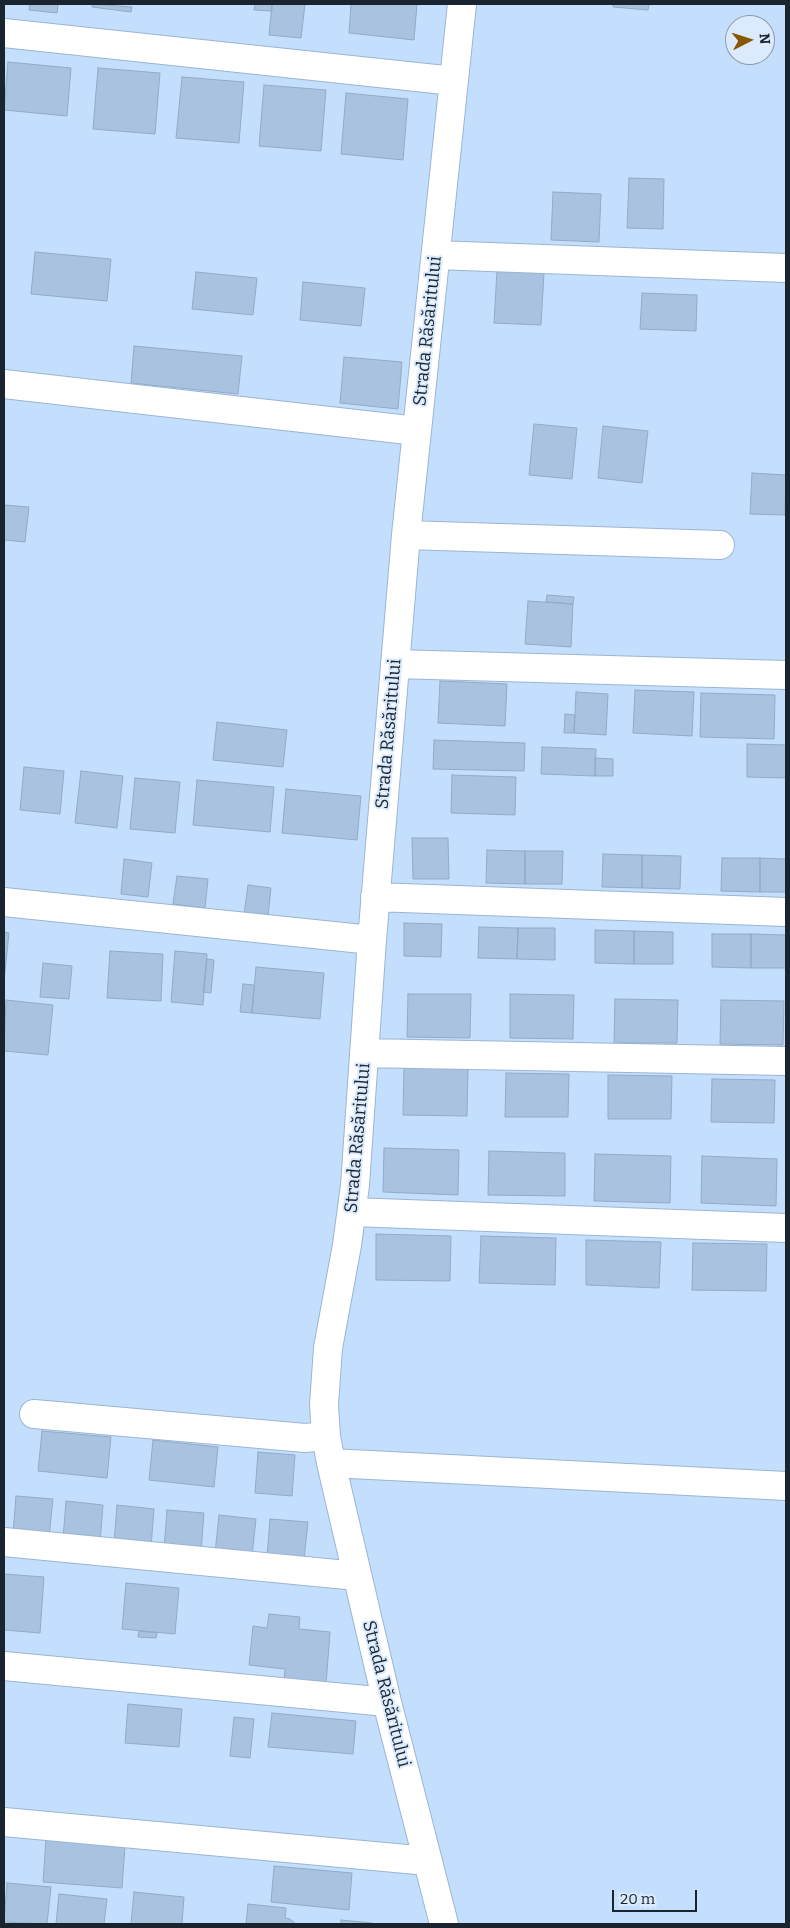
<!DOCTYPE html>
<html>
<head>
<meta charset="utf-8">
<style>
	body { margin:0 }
	#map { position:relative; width:790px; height:1928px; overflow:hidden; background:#c4dffd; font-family:Bitter,serif }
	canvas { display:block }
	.frame { position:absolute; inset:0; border:5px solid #1a242f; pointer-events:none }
	.north { position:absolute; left:725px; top:15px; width:50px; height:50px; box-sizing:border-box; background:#dbebfd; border:1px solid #8e9bab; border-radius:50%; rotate:85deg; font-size:14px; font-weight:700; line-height:20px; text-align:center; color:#1a242f }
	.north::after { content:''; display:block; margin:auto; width:18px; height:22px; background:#895700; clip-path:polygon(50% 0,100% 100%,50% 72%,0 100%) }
	.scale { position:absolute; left:612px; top:1890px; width:85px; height:22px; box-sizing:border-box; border:2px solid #1a242f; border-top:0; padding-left:6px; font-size:15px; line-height:18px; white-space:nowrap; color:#1a242f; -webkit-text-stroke:4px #dbebfd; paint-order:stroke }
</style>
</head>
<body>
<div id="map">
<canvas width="790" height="1928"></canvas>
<div class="frame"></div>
<div class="north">N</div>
<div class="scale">20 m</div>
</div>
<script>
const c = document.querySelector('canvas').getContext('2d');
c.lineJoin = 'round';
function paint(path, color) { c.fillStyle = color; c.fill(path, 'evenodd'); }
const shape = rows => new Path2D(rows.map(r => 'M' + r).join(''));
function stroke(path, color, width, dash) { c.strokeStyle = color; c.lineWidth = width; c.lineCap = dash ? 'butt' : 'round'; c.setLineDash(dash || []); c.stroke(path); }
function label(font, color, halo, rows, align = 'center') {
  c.font = font + ' Bitter,serif'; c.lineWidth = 4; c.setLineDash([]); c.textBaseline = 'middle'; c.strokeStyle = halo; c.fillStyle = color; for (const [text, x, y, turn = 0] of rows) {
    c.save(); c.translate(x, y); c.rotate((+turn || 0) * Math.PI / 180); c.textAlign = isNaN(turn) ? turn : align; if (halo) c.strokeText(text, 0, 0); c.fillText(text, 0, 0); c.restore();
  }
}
const building = shape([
	[30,4,58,4,57,13,29,10,30,4],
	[93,4,132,7,131,12,92,7,93,4],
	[255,4,272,4,272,11,254,10,255,4],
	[272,4,305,4,301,38,269,35,272,4],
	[351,4,417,4,414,40,349,33,351,4],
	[613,4,649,4,648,10,613,7,613,4],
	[8,62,71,68,67,116,4,110,8,62],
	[98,68,160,73,155,134,93,129,98,68],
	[182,77,244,82,239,143,176,138,182,77],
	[264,85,326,90,321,151,259,146,264,85],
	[346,93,408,99,403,160,341,154,346,93],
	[629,178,664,179,663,229,627,228,629,178],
	[553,192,601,194,599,242,551,240,553,192],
	[35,252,111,259,107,301,31,294,35,252],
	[497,270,544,273,541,325,494,323,497,270],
	[196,272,257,278,253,315,192,309,196,272],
	[303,282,365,288,361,326,300,320,303,282],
	[642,293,697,295,696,331,640,329,642,293],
	[134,346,242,356,238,394,131,383,134,346],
	[344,357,402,362,398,409,340,403,344,357],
	[534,424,577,428,572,479,529,475,534,424],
	[603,426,648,431,642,483,598,478,603,426],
	[752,473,786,475,785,515,750,514,752,473],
	[4,505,29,507,25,542,4,540,4,505],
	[547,595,574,597,573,604,546,602,547,595],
	[528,601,573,604,571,647,525,644,528,601],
	[440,681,507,684,505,726,438,723,440,681],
	[635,690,694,692,692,736,633,733,635,690],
	[576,692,608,694,606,735,574,733,576,692],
	[701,693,775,695,774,739,700,737,701,693],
	[565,714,575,715,574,733,564,733,565,714],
	[217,722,287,730,283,767,213,760,217,722],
	[434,740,525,743,524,771,433,769,434,740],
	[747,744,786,745,786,778,747,777,747,744],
	[542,747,596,749,595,776,541,774,542,747],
	[595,758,613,759,613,776,595,776,595,758],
	[24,767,64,771,60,814,20,810,24,767],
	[81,771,123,776,117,828,75,823,81,771],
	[452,775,516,777,515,815,451,813,452,775],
	[135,778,180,782,175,833,130,829,135,778],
	[197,780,274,787,270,832,193,825,197,780],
	[286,789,361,796,357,840,282,833,286,789],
	[412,838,448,838,449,879,413,879,412,838],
	[487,850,525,851,525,884,486,883,487,850],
	[525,851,563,851,562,884,525,884,525,851],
	[603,854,642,855,642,888,602,887,603,854],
	[642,855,681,856,680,889,642,888,642,855],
	[722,858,760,858,760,892,721,891,722,858],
	[760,858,786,859,786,892,760,892,760,858],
	[124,859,152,863,148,897,121,894,124,859],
	[177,876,208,879,205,908,173,904,177,876],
	[248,885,271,888,268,916,244,914,248,885],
	[404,923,442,924,441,957,404,956,404,923],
	[479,927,518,928,517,959,478,958,479,927],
	[518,928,555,928,555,960,517,959,518,928],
	[595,930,634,931,634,964,595,963,595,930],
	[634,931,673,932,673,964,634,964,634,931],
	[4,932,9,933,4,981,4,932],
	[712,934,751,934,751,968,712,967,712,934],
	[751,934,786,935,786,968,751,968,751,934],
	[110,951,163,954,161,1001,107,998,110,951],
	[175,951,207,954,203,1005,171,1002,175,951],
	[207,959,214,960,211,993,203,992,207,959],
	[43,963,72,966,69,999,40,997,43,963],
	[256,967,324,973,320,1019,252,1013,256,967],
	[243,984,254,985,252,1013,240,1012,243,984],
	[408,994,471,994,470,1038,407,1037,408,994],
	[510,994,574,995,573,1039,510,1038,510,994],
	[615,999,678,1000,677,1043,614,1043,615,999],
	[6,1000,53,1005,48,1055,4,1051,6,1000],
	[721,1000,784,1001,783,1045,720,1044,721,1000],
	[404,1067,468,1068,467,1116,403,1115,404,1067],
	[506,1073,569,1074,568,1117,505,1117,506,1073],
	[608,1075,672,1076,671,1119,608,1119,608,1075],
	[712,1079,775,1080,774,1123,711,1122,712,1079],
	[384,1148,459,1150,458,1195,383,1192,384,1148],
	[489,1151,565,1153,565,1196,488,1195,489,1151],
	[595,1154,671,1156,670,1203,594,1201,595,1154],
	[702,1156,777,1159,776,1206,701,1203,702,1156],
	[376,1234,451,1236,450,1281,376,1280,376,1234],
	[481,1236,556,1238,555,1285,479,1283,481,1236],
	[586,1240,661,1242,659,1288,586,1285,586,1240],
	[693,1243,767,1244,766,1291,692,1290,693,1243],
	[42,1431,111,1437,107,1478,38,1471,42,1431],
	[153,1440,218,1447,214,1487,149,1480,153,1440],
	[258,1452,295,1455,292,1496,255,1493,258,1452],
	[16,1496,53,1499,49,1537,13,1534,16,1496],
	[66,1501,103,1505,100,1543,63,1539,66,1501],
	[117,1505,154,1509,151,1547,114,1543,117,1505],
	[167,1510,204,1513,201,1551,164,1548,167,1510],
	[219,1515,256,1519,252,1556,215,1553,219,1515],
	[270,1519,308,1522,304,1560,267,1557,270,1519],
	[4,1574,44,1577,40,1633,4,1630,4,1574],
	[126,1583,179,1588,175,1634,122,1629,126,1583],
	[269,1614,300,1617,299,1629,330,1632,326,1685,284,1681,285,1669,249,1665,253,1626,267,1628,269,1614],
	[139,1631,157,1633,156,1638,138,1637,139,1631],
	[128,1704,182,1709,179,1747,125,1743,128,1704],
	[272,1713,356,1721,353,1754,268,1747,272,1713],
	[234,1717,254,1719,250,1758,230,1756,234,1717],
	[46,1839,125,1846,122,1888,43,1882,46,1839],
	[274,1866,352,1873,349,1910,271,1902,274,1866],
	[7,1883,51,1887,47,1924,4,1922,7,1883],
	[134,1892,184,1897,182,1924,131,1924,134,1892],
	[59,1894,107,1899,104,1924,56,1924,59,1894],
	[248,1904,286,1908,285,1918,290,1919,296,1924,246,1924,248,1904],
	[341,1920,372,1923,372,1924,341,1924,341,1920]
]);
paint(building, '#a8c2df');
stroke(building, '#91aac7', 1);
const street = shape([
	[4,33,454,81],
	[436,255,786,268],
	[4,384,417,431],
	[406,535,720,545],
	[395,664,786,675],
	[375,897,786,912],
	[4,902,372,940],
	[364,1053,786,1061],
	[352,1212,786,1228],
	[34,1414,305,1438,326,1436],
	[331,1463,786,1486],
	[4,1542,357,1576],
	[4,1666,387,1702],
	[4,1822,428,1861],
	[444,1924,387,1702,331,1463,326,1436,324,1405,328,1348,347,1245,355,1185,372,940,406,535,462,4]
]);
stroke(street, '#9bb5d1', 30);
stroke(street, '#fff', 28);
label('18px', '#1a242f', '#dbebfd', [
	["Strada Răsăritului",428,331,-84],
	["Strada Răsăritului",389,734,-85],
	["Strada Răsăritului",358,1138,-85],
	["Strada Răsăritului",386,1694,76]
]);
</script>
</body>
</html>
